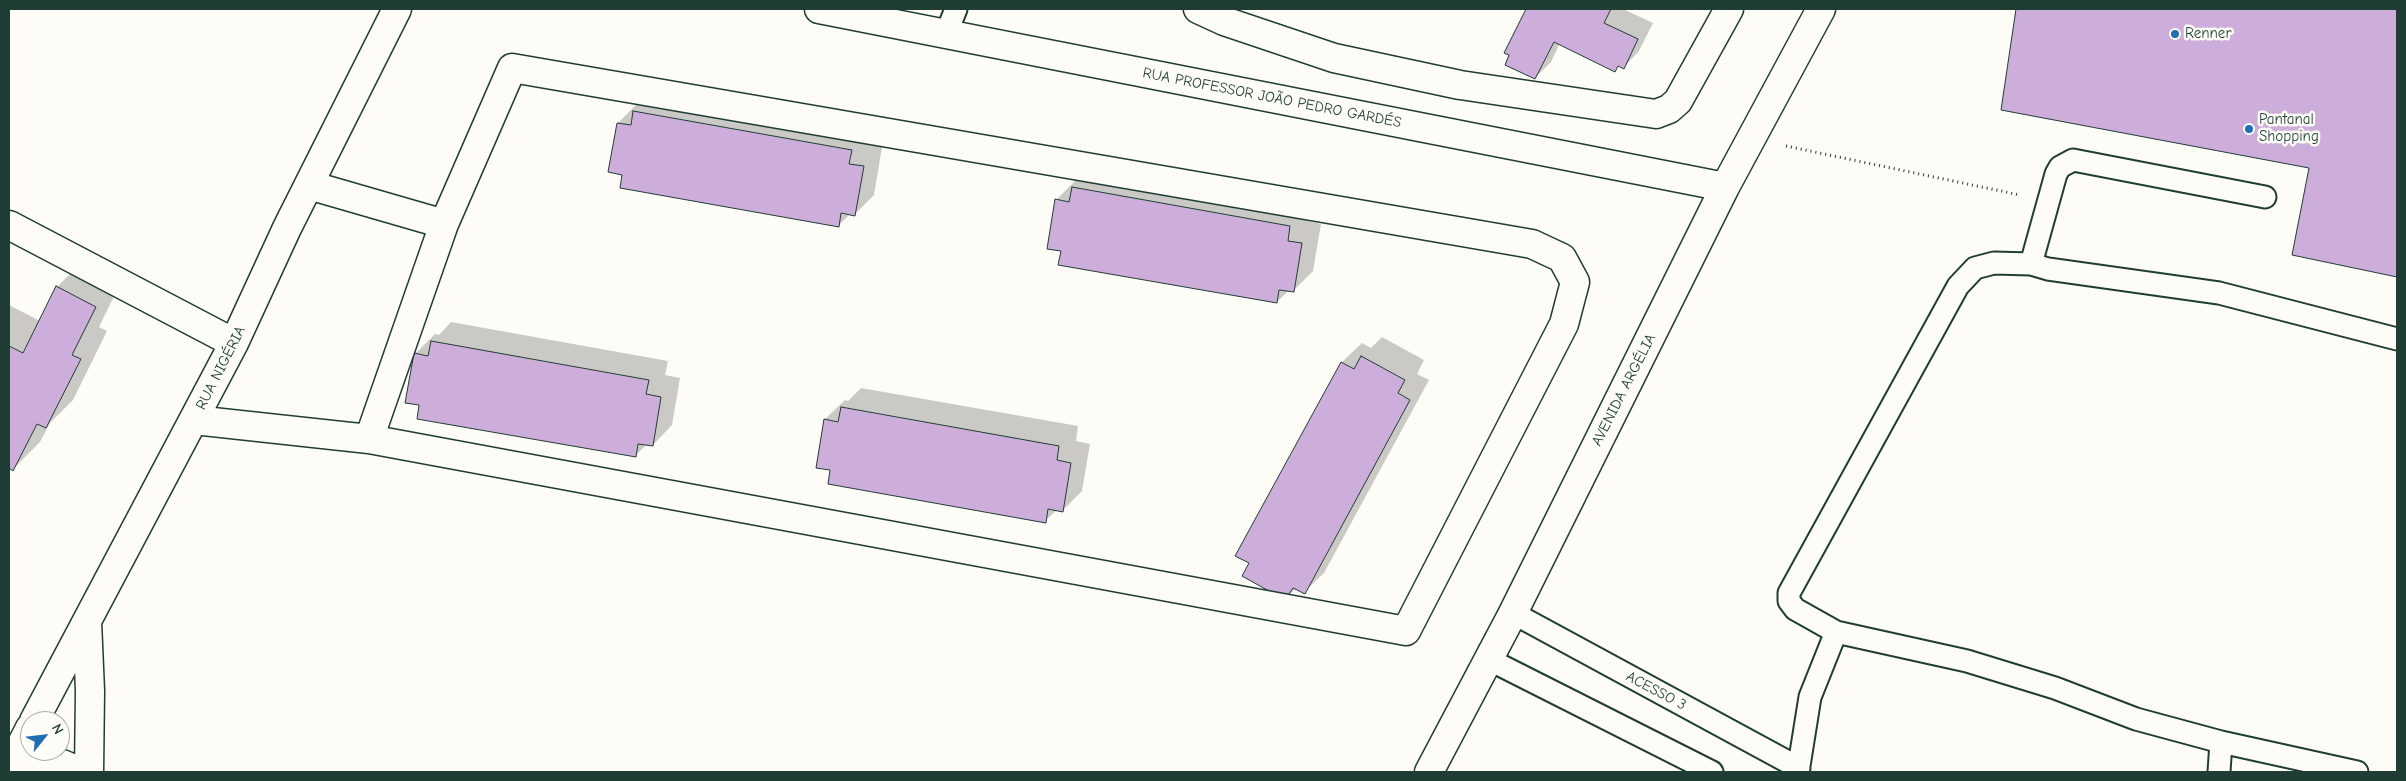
<!DOCTYPE html>
<html>
<head>
<meta charset="utf-8">
<style>
	body { margin:0 }
	#map { position:relative; width:2406px; height:781px; overflow:hidden; background:#fdfcf7; font-family:"Comic Neue",sans-serif }
	canvas { display:block }
	.frame { position:absolute; inset:0; border:10px solid #1f3d34; pointer-events:none }
	.north { position:absolute; left:20px; top:711px; width:50px; height:50px; box-sizing:border-box; background:#fdfcf7; border:1px solid #a4b0a9; border-radius:50%; rotate:61deg; font-size:14px; font-weight:700; line-height:20px; text-align:center; color:#1f3d34 }
	.north::after { content:''; display:block; margin:auto; width:18px; height:22px; background:#1f6fb2; clip-path:polygon(50% 0,100% 100%,50% 72%,0 100%) }
</style>
</head>
<body>
<div id="map">
<canvas width="2406" height="781"></canvas>
<div class="frame"></div>
<div class="north">N</div>
</div>
<script>
const c = document.querySelector('canvas').getContext('2d');
c.lineJoin = 'round';
function paint(path, color) { c.fillStyle = color; c.fill(path, 'evenodd'); }
const shape = rows => new Path2D(rows.map(r => 'M' + r).join(''));
function stroke(path, color, width, dash) { c.strokeStyle = color; c.lineWidth = width; c.lineCap = dash ? 'butt' : 'round'; c.setLineDash(dash || []); c.stroke(path); }
function label(font, color, halo, rows, align = 'center') {
  c.font = font + ' "Comic Neue",sans-serif'; c.lineWidth = 5; c.setLineDash([]); c.textBaseline = 'middle'; c.strokeStyle = halo; c.fillStyle = color; for (const [text, x, y, turn = 0] of rows) {
    c.save(); c.translate(x, y); c.rotate((+turn || 0) * Math.PI / 180); c.textAlign = isNaN(turn) ? turn : align; if (halo) c.strokeText(text, 0, 0); c.fillText(text, 0, 0); c.restore();
  }
}
paint(shape([
	[1527,9,1623,9,1653,23,1639,51,1624,67,1620,65,1615,70,1560,43,1551,62,1535,78,1506,53],
	[2018,9,2397,9,2397,277,2293,254,2310,167,2003,109],
	[654,92,870,130,868,145,882,147,874,195,855,214,850,214,838,226,624,174,618,123,637,104,641,105],
	[1093,168,1309,207,1306,221,1321,224,1313,271,1293,291,1289,290,1277,302,1062,250,1056,200,1076,180,1080,181],
	[84,260,122,280,99,327,107,331,73,400,50,423,40,442,13,469,9,467,9,305,40,321,57,287],
	[451,322,668,361,665,375,680,378,672,425,653,445,647,444,635,456,421,404,415,354,435,334,439,335],
	[1382,337,1424,360,1417,374,1429,380,1324,573,1304,592,1296,588,1285,599,1250,563,1237,556,1342,362,1362,343,1371,348],
	[861,388,1078,426,1076,441,1090,444,1082,491,1063,510,1057,510,1045,521,831,469,825,419,845,400,848,401]
]), '#0003');
const building = shape([
	[1526,9,1611,9,1604,23,1638,39,1624,69,1618,66,1615,72,1554,42,1535,79,1505,65,1509,55,1504,53,1526,9],
	[2016,9,2397,9,2397,277,2292,255,2309,168,2001,110,2016,9],
	[633,111,852,150,849,164,864,166,855,216,841,213,839,227,620,188,622,175,608,172,617,123,631,125,633,111],
	[1072,187,1290,226,1288,241,1302,243,1294,292,1279,290,1277,303,1058,265,1061,251,1047,249,1055,199,1069,202,1072,187],
	[56,286,96,307,72,355,81,359,46,428,37,424,13,471,9,468,9,346,23,353,56,286],
	[431,341,649,380,646,394,661,397,653,446,638,444,636,457,417,419,419,405,405,403,414,353,428,356,431,341],
	[1361,356,1405,380,1398,393,1410,400,1305,594,1293,588,1285,600,1242,576,1249,563,1235,556,1341,362,1354,369,1361,356],
	[841,407,1059,446,1057,460,1071,463,1063,512,1048,509,1046,523,828,484,830,470,816,468,824,419,838,422,841,407]
]);
paint(building, '#cdaeda');
stroke(building, '#1f3d34', 1);
const lane = shape([
	[946,34,956,9],
	[2031,264,2056,174,2060,167,2073,160,2265,197],
	[1513,613,1799,768],
	[1488,659,1712,772],
	[1798,772,1810,697,1836,632],
	[2219,772,2221,742],
	[2357,772,2221,742,2136,719,2055,688,1967,661,1836,632,1795,609,1789,601,1789,593,1958,286,1975,268,1994,263,2031,264,2048,269,2219,293,2397,339]
]);
const street = shape([
	[819,9,1725,187],
	[1198,9,1224,21,1334,58,1460,85,1656,114,1669,109,1678,101,1729,9],
	[309,185,444,224],
	[9,225,234,343],
	[194,420,369,439,1406,631,1564,324,1575,282,1562,258,1532,244,512,68,444,224,369,439],
	[87,621,90,691,89,772],
	[34,721,234,343,287,228,397,9],
	[9,769,30,728],
	[13,772,32,764,62,764,81,772],
	[1429,772,1513,613,1725,187,1821,9]
]);
stroke(lane, '#1f3d34', 25);
stroke(street, '#1f3d34', 31);
stroke(shape([
	[1786,146,2020,195]
]), '#1f3d34', 3, [1, 4]);
stroke(lane, '#fdfcf7', 21);
stroke(street, '#fdfcf7', 28);
for (const [x, y, r, color] of [
	[2175,34,5,"#1f6fb2"],
	[2249,129,5,"#1f6fb2"]
]) { const dot = new Path2D(); dot.arc(x, y, r, 0, 2 * Math.PI); c.fillStyle = color; c.fill(dot); stroke(dot, '#fdfcf7', 2); }
label('15px', '#1f3d34', '#fdfcf7', [
	["Renner",2185,34],
	["Pantanal",2259,120],
	["Shopping",2259,137]
], 'left');
label('15px', '#1f3d34', '#fdfcf7', [
	["RUA PROFESSOR JOÃO PEDRO GARDÉS",1272,98,11],
	["RUA NIGÉRIA",221,368,-63],
	["AVENIDA ARGÉLIA",1624,390,-63],
	["ACESSO 3",1656,691,28]
]);
</script>
</body>
</html>
